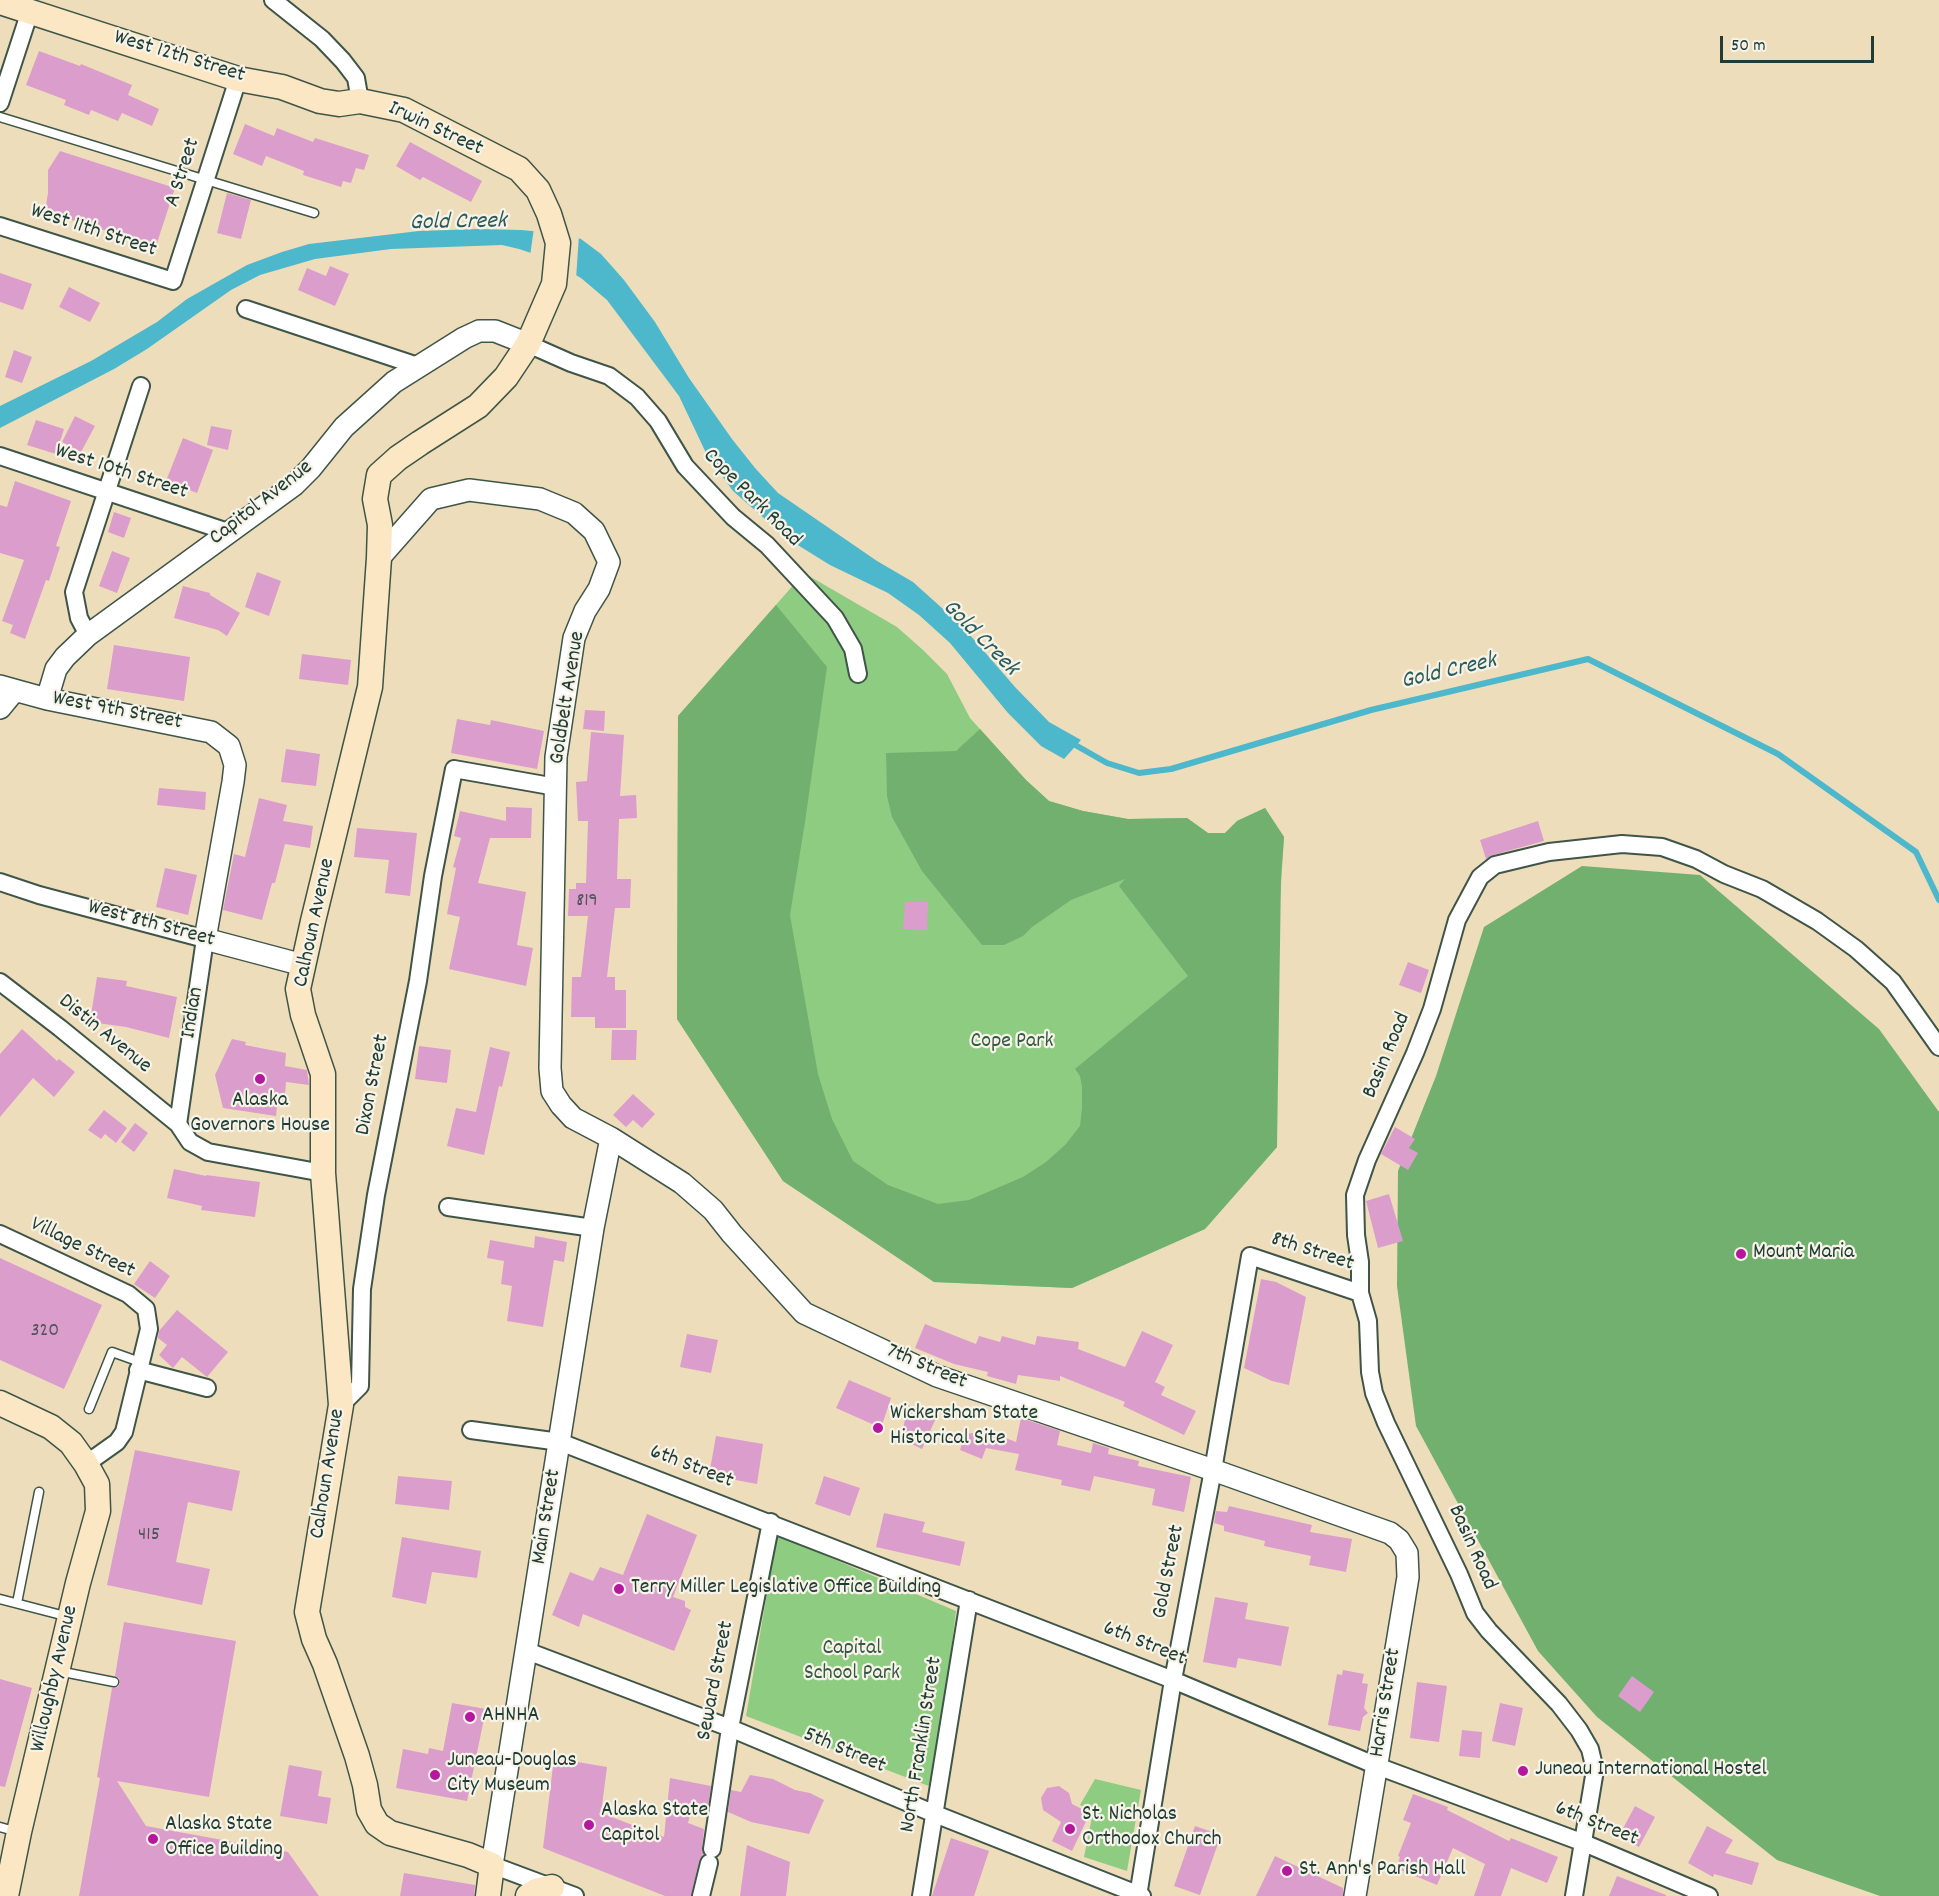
<!DOCTYPE html>
<html>
<head>
<meta charset="utf-8">
<style>
	body { margin:0 }
	#map { position:relative; width:1939px; height:1896px; overflow:hidden; background:#eeddba; font-family:Dekko,sans-serif }
	canvas { display:block }
	.scale { position:absolute; left:1720px; top:36px; width:154px; height:27px; box-sizing:border-box; border:3px solid #1f3d34; border-top:0; padding-left:8px; font-size:18px; line-height:21px; white-space:nowrap; color:#1f3d34; -webkit-text-stroke:4px #f7f3e8; paint-order:stroke }
</style>
</head>
<body>
<div id="map">
<canvas width="1939" height="1896"></canvas>
<div class="scale">50 m</div>
</div>
<script>
const c = document.querySelector('canvas').getContext('2d');
c.lineJoin = 'round';
function paint(path, color) { c.fillStyle = color; c.fill(path, 'evenodd'); }
const shape = rows => new Path2D(rows.map(r => 'M' + r).join(''));
function stroke(path, color, width, dash) { c.strokeStyle = color; c.lineWidth = width; c.lineCap = dash ? 'butt' : 'round'; c.setLineDash(dash || []); c.stroke(path); }
function label(font, color, halo, rows, align = 'center') {
  c.font = font + ' Dekko,sans-serif'; c.lineWidth = 4.5; c.setLineDash([]); c.textBaseline = 'middle'; c.strokeStyle = halo; c.fillStyle = color; for (const [text, x, y, turn = 0] of rows) {
    c.save(); c.translate(x, y); c.rotate((+turn || 0) * Math.PI / 180); c.textAlign = isNaN(turn) ? turn : align; if (halo) c.strokeText(text, 0, 0); c.fillText(text, 0, 0); c.restore();
  }
}
paint(shape([
	[804,573,897,627,923,650,947,674,970,718,1026,780,1049,801,1083,811,1128,819,1187,818,1208,833,1225,833,1237,821,1265,808,1284,837,1275,980,1277,1147,1205,1229,1072,1288,934,1282,783,1181,677,1019,678,716],
	[777,1535,956,1611,934,1788,746,1716],
	[1095,1779,1141,1790,1127,1871,1084,1857,1093,1812,1080,1805]
]), '#8ecc82');
paint(shape([
	[776,605,827,667,805,822,790,915,818,1074,832,1119,853,1161,888,1185,938,1204,969,1200,1023,1177,1046,1162,1065,1145,1080,1126,1082,1108,1082,1087,1080,1076,1075,1069,1188,976,1119,886,1125,879,1071,900,1032,927,1023,936,1004,945,982,945,922,871,892,817,887,796,886,753,956,751,980,729,1026,780,1049,801,1083,811,1128,819,1187,818,1208,833,1225,833,1237,821,1265,808,1284,837,1281,877,1277,1147,1205,1229,1072,1288,934,1282,783,1181,677,1019,678,716],
	[1582,866,1700,875,1879,1029,1939,1112,1939,1896,1880,1896,1777,1860,1597,1717,1538,1651,1416,1426,1397,1286,1398,1171,1436,1076,1484,927]
]), '#72b070');
paint(shape([
	[478,229,521,230,566,234,581,239,601,254,624,280,655,322,689,378,732,439,755,468,778,493,877,561,913,582,963,627,1015,687,1049,722,1081,740,1064,759,1041,746,1008,713,950,643,919,615,888,593,830,565,788,539,733,491,707,455,679,396,607,300,581,278,546,258,519,249,502,245,391,249,315,259,260,275,231,290,147,349,114,369,0,428,0,406,91,361,157,322,187,299,247,265,282,252,309,244,419,231]
]), '#4db7cb');
paint(shape([
	[534,228,567,231,579,235,576,279,545,261,530,256]
]), '#eeddba');
stroke(shape([
	[1070,742,1107,763,1139,773,1171,769,1371,710,1588,659,1778,754,1916,852,1939,900]
]), '#4db7cb', 6);
paint(shape([
	[39,51,80,66,81,64,132,85,128,95,159,109,152,126,122,113,118,121,91,110,89,115,64,105,66,100,26,85],
	[245,124,274,136,277,128,313,142,315,138,369,155,364,170,356,168,351,183,343,181,341,187,303,175,304,171,266,156,262,166,233,154],
	[410,142,482,181,471,202,423,177,420,180,396,166],
	[60,151,175,188,156,246,45,212,48,193,48,170],
	[227,193,251,200,241,239,217,233],
	[330,266,349,274,335,306,298,290,307,268,326,276],
	[0,273,32,284,23,310,0,302],
	[69,287,100,303,90,322,59,307],
	[14,350,32,357,22,383,5,377],
	[75,416,95,426,81,452,62,442],
	[36,420,64,429,56,454,27,445],
	[211,426,232,430,228,450,207,445],
	[183,438,213,450,197,493,166,481],
	[15,481,71,501,56,546,60,547,49,581,46,580,25,639,10,633,13,625,2,621,24,560,0,553,0,505,7,507],
	[114,512,131,518,124,538,108,532],
	[112,551,130,558,117,593,99,586],
	[257,572,281,581,269,616,245,607],
	[183,586,210,593,210,595,240,613,227,636,218,630,174,618],
	[114,645,190,657,184,701,107,689],
	[302,654,351,660,348,685,299,679],
	[585,710,605,711,604,731,583,729],
	[457,719,490,725,491,720,544,731,537,769,451,753],
	[591,732,624,735,620,796,636,795,637,818,619,819,617,879,631,879,630,908,615,908,607,977,615,977,615,990,626,990,626,1028,595,1028,595,1017,571,1017,572,977,581,977,588,916,568,916,569,889,576,889,576,883,586,883,588,821,578,821,576,782,587,781],
	[286,749,320,754,316,786,281,782],
	[159,788,206,792,205,810,157,805],
	[259,798,287,805,283,821,313,826,310,848,285,844,275,883,272,883,262,920,223,910,234,854,245,857],
	[506,807,532,808,531,838,490,838,478,883,526,892,517,945,533,948,526,986,449,969,460,917,447,914,456,868,453,867,461,838,454,836,460,811,506,821],
	[1538,821,1544,841,1493,855,1486,859,1480,840],
	[357,828,417,833,410,896,385,893,389,860,354,857],
	[165,868,197,875,188,915,156,907],
	[905,902,928,902,927,930,903,929],
	[1408,962,1429,970,1421,993,1399,985],
	[97,977,127,981,126,986,177,997,169,1038,126,1027,90,1022],
	[22,1029,57,1061,59,1059,75,1072,54,1097,33,1078,0,1117,0,1054],
	[612,1030,637,1030,636,1060,611,1060],
	[232,1039,246,1042,245,1045,286,1053,285,1066,307,1070,309,1085,286,1082,284,1107,277,1106,276,1116,223,1108,215,1075],
	[419,1046,451,1050,447,1083,415,1079],
	[490,1047,510,1052,502,1087,499,1086,484,1155,447,1146,456,1108,476,1112],
	[633,1094,655,1114,642,1128,633,1120,626,1127,613,1115],
	[104,1110,127,1128,116,1143,105,1134,101,1139,88,1130],
	[135,1123,148,1133,134,1152,121,1142],
	[1395,1127,1415,1139,1409,1148,1418,1153,1408,1170,1381,1154],
	[174,1169,206,1176,206,1175,260,1182,255,1217,201,1210,202,1206,167,1198],
	[1389,1194,1403,1241,1378,1248,1366,1201],
	[535,1236,567,1242,564,1262,554,1260,543,1327,507,1321,512,1286,501,1284,504,1261,487,1258,490,1240,534,1248],
	[0,1258,102,1305,64,1389,0,1360],
	[150,1261,170,1276,155,1298,134,1284],
	[1261,1279,1276,1282,1306,1297,1289,1385,1272,1381,1244,1368],
	[177,1310,228,1352,207,1377,182,1357,173,1368,159,1355,167,1345,158,1338,159,1331],
	[925,1324,976,1344,979,1336,1000,1342,1002,1336,1035,1345,1037,1336,1079,1342,1078,1349,1125,1367,1142,1331,1173,1345,1155,1382,1165,1387,1161,1395,1196,1411,1184,1435,1123,1406,1125,1402,1060,1376,1060,1381,1018,1375,1016,1384,987,1376,988,1372,954,1364,915,1348],
	[687,1334,718,1340,711,1373,680,1367],
	[849,1380,891,1398,881,1428,836,1408],
	[908,1405,936,1418,922,1449,901,1439],
	[1021,1418,1060,1431,1057,1445,1091,1453,1093,1443,1109,1448,1108,1454,1139,1461,1138,1466,1191,1477,1184,1512,1152,1505,1155,1489,1094,1476,1090,1491,1061,1485,1062,1480,1015,1470,1019,1454,986,1448,982,1459,960,1450,962,1443,944,1440,944,1438,978,1432,979,1428,987,1431,993,1429,992,1433,1016,1442],
	[716,1436,763,1444,757,1484,709,1475],
	[135,1450,240,1471,232,1511,188,1502,176,1562,210,1569,202,1605,107,1585],
	[398,1476,452,1481,449,1510,395,1504],
	[824,1476,860,1488,850,1516,815,1504],
	[1229,1506,1312,1525,1310,1532,1352,1539,1346,1572,1309,1565,1311,1556,1264,1546,1265,1541,1224,1531,1224,1526,1214,1523,1216,1511,1227,1512],
	[884,1513,925,1522,922,1532,965,1542,960,1566,876,1547],
	[647,1514,697,1535,673,1597,685,1601,685,1607,691,1610,674,1651,583,1614,579,1627,552,1615,570,1572,593,1581,600,1567,623,1575],
	[402,1537,481,1551,477,1578,432,1572,426,1604,392,1597],
	[1215,1597,1248,1603,1245,1619,1289,1627,1281,1666,1238,1658,1236,1668,1203,1662],
	[124,1622,236,1641,209,1797,117,1781,146,1826,288,1852,319,1896,79,1896,100,1778,97,1777,112,1688,118,1687,120,1683,119,1678,115,1676],
	[1343,1670,1364,1674,1362,1683,1368,1684,1364,1708,1368,1713,1363,1717,1360,1731,1328,1725,1337,1674,1342,1675],
	[1632,1676,1654,1692,1640,1712,1618,1696],
	[0,1679,32,1688,5,1787,0,1786],
	[1417,1682,1447,1686,1439,1742,1410,1738],
	[452,1703,486,1709,467,1801,396,1788,403,1749,428,1754,429,1748,443,1751],
	[1500,1703,1523,1708,1515,1746,1492,1741],
	[1462,1730,1482,1732,1480,1758,1459,1756],
	[554,1758,607,1767,601,1813,664,1837,670,1778,711,1786,707,1814,691,1811,688,1823,704,1829,702,1847,703,1854,699,1861,691,1896,665,1896,543,1848],
	[289,1765,322,1771,318,1796,331,1798,327,1824,280,1816],
	[750,1775,773,1779,795,1790,810,1793,824,1800,809,1834,751,1822,728,1812,731,1790,741,1792],
	[1059,1786,1069,1793,1072,1804,1090,1813,1072,1851,1052,1841,1061,1822,1043,1810,1041,1798,1047,1788],
	[1413,1794,1448,1807,1447,1810,1509,1841,1511,1838,1558,1857,1547,1883,1511,1868,1501,1896,1474,1896,1485,1864,1453,1848,1437,1885,1396,1868,1400,1857,1398,1856,1411,1823,1403,1820],
	[1635,1806,1655,1817,1639,1847,1619,1836],
	[1195,1826,1221,1835,1200,1895,1174,1886],
	[1707,1826,1733,1840,1725,1853,1759,1863,1752,1885,1714,1874,1713,1877,1688,1863],
	[951,1838,989,1851,974,1896,932,1896],
	[747,1845,790,1862,786,1896,740,1896],
	[1275,1856,1343,1888,1343,1896,1256,1896],
	[404,1873,475,1885,474,1896,400,1896],
	[1617,1876,1666,1895,1666,1896,1609,1896]
]), '#db9ecc');
const service = shape([
	[0,117,314,213],
	[89,1409,112,1352,140,1362],
	[0,1599,69,1617],
	[17,1603,39,1492],
	[58,1671,114,1682],
	[0,1827,18,1832]
]);
const minor = shape([
	[273,0,322,39,343,61,356,78,360,101],
	[0,103,30,11],
	[0,226,173,281,238,79],
	[246,309,418,366],
	[528,344,571,363,609,376,637,397,658,421,685,466,733,517,767,545,835,618,853,649,858,674],
	[0,456,228,532],
	[88,635,79,618,74,592,141,386],
	[0,882,39,895,205,939,178,1124,190,1142,208,1152,323,1173],
	[0,982,60,1028,178,1124],
	[448,1207,593,1228],
	[0,1234,128,1294,146,1309,149,1329,124,1432,117,1442,86,1464],
	[138,1370,207,1388],
	[341,1405,360,1386,362,1289,376,1195,418,981,433,876,454,769,556,787],
	[471,1430,560,1442,1173,1680,1377,1766,1584,1843,1709,1896],
	[527,1651,730,1728,935,1814,1142,1896],
	[712,1849,730,1728,771,1522],
	[492,1865,575,1896],
	[701,1896,709,1863],
	[921,1896,969,1600],
	[1138,1896,1173,1680,1213,1470,1250,1256,1360,1293],
	[1574,1896,1595,1770,1590,1749,1579,1730,1559,1704,1489,1631,1475,1613,1459,1574,1386,1423,1374,1393,1370,1372,1368,1321,1360,1293,1360,1262,1356,1235,1355,1195,1367,1160,1415,1053,1432,1009,1457,920,1480,877,1495,865,1549,852,1622,844,1662,847,1696,859,1724,874,1762,889,1817,921,1856,949,1893,982,1939,1047]
]);
const tertiary = shape([
	[379,558,431,499,469,490,540,499,574,513,594,531,609,562,599,589,585,611,574,638,556,757,550,1068,552,1091,561,1105,573,1118,611,1138,682,1183,713,1210,732,1234,804,1313,937,1376,1213,1470,1390,1533,1399,1540,1407,1553,1408,1577,1355,1896],
	[0,686,47,699,211,732,229,746,235,765,233,782,205,939,303,965],
	[47,699,56,669,65,657,88,635,294,485,311,468,344,427,394,382,464,338,479,331,495,331,528,344],
	[0,708,14,691],
	[492,1865,593,1228,611,1138]
]);
const secondary = shape([
	[0,2,238,79,282,87,320,101,339,104,360,101,404,110,519,169,538,190,549,214,558,243,554,284,528,344,506,377,478,406,420,443,398,458,379,475,375,499,380,525,379,558,370,687,313,921,298,989,303,1015,323,1074,323,1173,341,1405,307,1612,314,1639,325,1664,357,1756,365,1785,369,1810,377,1824,390,1833,468,1855,492,1865,488,1896],
	[0,1403,51,1427,71,1443,86,1464,97,1484,98,1511,78,1583,19,1832,6,1896],
	[528,1896,536,1891,552,1887]
]);
stroke(service, '#3e5548', 11);
stroke(minor, '#3e5548', 20);
stroke(tertiary, '#3e5548', 24);
stroke(secondary, '#3e5548', 27);
stroke(service, '#fff', 8);
stroke(minor, '#fff', 16);
stroke(tertiary, '#fff', 21);
stroke(secondary, '#fbe7c3', 24);
for (const [x, y, r, color] of [
	[260,1079,6,"#b5179e"],
	[1741,1254,6,"#b5179e"],
	[878,1428,6,"#b5179e"],
	[619,1589,6,"#b5179e"],
	[470,1717,6,"#b5179e"],
	[1523,1771,6,"#b5179e"],
	[435,1775,6,"#b5179e"],
	[589,1825,6,"#b5179e"],
	[1070,1829,6,"#b5179e"],
	[153,1839,6,"#b5179e"],
	[1287,1871,6,"#b5179e"]
]) { const dot = new Path2D(); dot.arc(x, y, r, 0, 2 * Math.PI); c.fillStyle = color; c.fill(dot); stroke(dot, '#f7f3e8', 2); }
label('20px', '#4e555a', null, [
	["819",587,902],
	["320",45,1332],
	["415",149,1536]
]);
label('22px', '#1f3d34', '#f7f3e8', [
	["West 12th Street",179,58,17],
	["Irwin Street",435,130,25],
	["A Street",184,173,-72],
	["West 11th Street",93,232,18],
	["West 10th Street",121,473,18],
	["Cope Park Road",751,499,45],
	["Capitol Avenue",262,504,-38],
	["Goldbelt Avenue",569,698,-81],
	["West 9th Street",117,712,11],
	["Calhoun Avenue",316,923,-78],
	["West 8th Street",151,925,15],
	["Indian",194,1013,-81],
	["Distin Avenue",104,1035,39],
	["Basin Road",1388,1056,-67],
	["Dixon Street",374,1085,-79],
	["Village Street",82,1249,26],
	["8th Street",1312,1253,18],
	["7th Street",926,1368,23],
	["6th Street",691,1468,21],
	["Calhoun Avenue",329,1474,-81],
	["Main Street",548,1517,-81],
	["Basin Road",1471,1548,66],
	["Gold Street",1170,1572,-79],
	["6th Street",1144,1645,22],
	["Willoughby Avenue",56,1679,-77],
	["Seward Street",717,1681,-79],
	["Harris Street",1387,1703,-81],
	["North Franklin Street",923,1745,-81],
	["5th Street",844,1752,23],
	["6th Street",1596,1825,22]
]);
label('22px', '#355a44', '#f7f3e8', [
	["Cope Park",1012,1043],
	["Capital",852,1650],
	["School Park",852,1675]
]);
label('22px', '#1f3d34', '#f7f3e8', [
	["Alaska",260,1102,"center"],
	["Governors House",260,1127,"center"],
	["Mount Maria",1753,1254],
	["Wickersham State",890,1415],
	["Historical Site",890,1440],
	["Terry Miller Legislative Office Building",631,1589],
	["AHNHA",482,1717],
	["Juneau-Douglas",447,1762],
	["City Museum",447,1787],
	["Juneau International Hostel",1535,1771],
	["Alaska State",601,1812],
	["Capitol",601,1837],
	["St. Nicholas",1082,1816],
	["Orthodox Church",1082,1841],
	["Alaska State",165,1826],
	["Office Building",165,1851],
	["St. Ann's Parish Hall",1299,1871]
], 'left');
label('italic 24px', '#2a5c5a', '#f7f3e8', [
	["Gold Creek",458,224,-1],
	["Gold Creek",979,639,45],
	["Gold Creek",1449,673,-13]
]);
</script>
</body>
</html>
